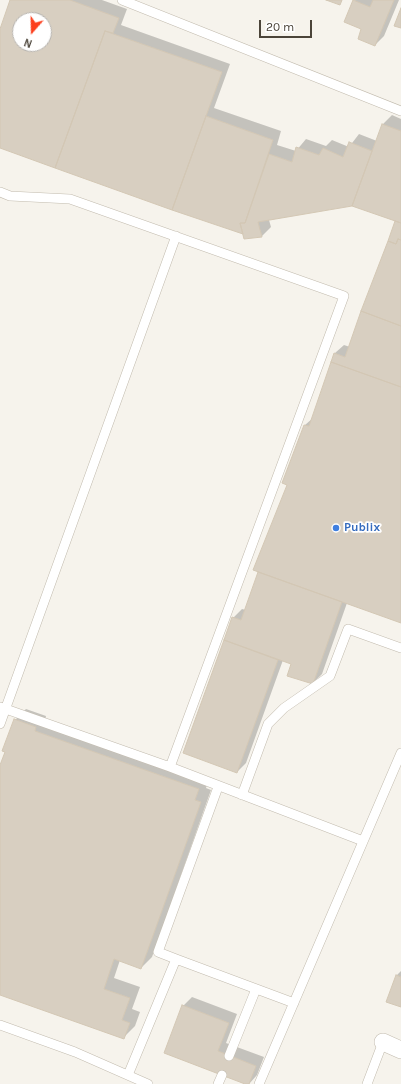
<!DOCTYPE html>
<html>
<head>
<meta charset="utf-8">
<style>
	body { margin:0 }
	#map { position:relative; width:401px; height:1084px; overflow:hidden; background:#f6f3ec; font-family:Karla,sans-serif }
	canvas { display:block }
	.north { position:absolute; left:12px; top:12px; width:40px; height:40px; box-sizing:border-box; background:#fff; border:1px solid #b7b4b0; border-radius:50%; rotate:200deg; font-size:11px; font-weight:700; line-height:16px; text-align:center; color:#4b4439 }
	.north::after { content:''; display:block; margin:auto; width:14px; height:18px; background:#fc3f1d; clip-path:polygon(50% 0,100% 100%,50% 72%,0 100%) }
	.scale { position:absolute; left:259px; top:20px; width:53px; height:18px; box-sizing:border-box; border:2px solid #4b4439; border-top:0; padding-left:5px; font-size:12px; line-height:14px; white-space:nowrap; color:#4b4439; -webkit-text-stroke:3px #fff; paint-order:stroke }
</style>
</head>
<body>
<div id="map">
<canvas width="401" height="1084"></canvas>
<div class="north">N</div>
<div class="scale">20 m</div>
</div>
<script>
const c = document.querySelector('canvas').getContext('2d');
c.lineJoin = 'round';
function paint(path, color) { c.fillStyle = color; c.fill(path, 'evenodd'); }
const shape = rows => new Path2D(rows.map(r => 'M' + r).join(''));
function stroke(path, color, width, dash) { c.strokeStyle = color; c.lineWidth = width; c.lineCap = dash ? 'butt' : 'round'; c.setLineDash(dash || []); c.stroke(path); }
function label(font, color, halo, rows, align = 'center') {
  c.font = font + ' Karla,sans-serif'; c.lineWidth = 3.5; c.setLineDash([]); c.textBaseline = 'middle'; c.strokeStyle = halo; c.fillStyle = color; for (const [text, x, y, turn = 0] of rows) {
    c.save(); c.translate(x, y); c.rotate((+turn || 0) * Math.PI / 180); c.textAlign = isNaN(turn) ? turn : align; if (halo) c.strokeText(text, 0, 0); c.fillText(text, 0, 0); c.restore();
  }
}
paint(shape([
	[11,0,102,0,127,9,121,25,230,64,214,108,281,131,277,145,296,151,306,139,326,146,332,140,349,147,359,134,377,141,383,124,392,115,401,119,401,622,347,603,322,674,313,683,292,663,283,660,246,763,237,772,185,753,233,618,242,609,246,610,288,484,283,483,305,425,313,418,335,353,344,345,350,347,397,221,352,205,269,220,271,227,262,236,244,238,243,234,0,146,0,32],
	[20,20,44,20,44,44,20,44],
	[355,0,399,0,384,36,375,45,363,29],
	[26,709,46,716,45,720,209,778,206,788,211,790,152,957,141,968,120,960,114,978,140,987,132,1009,140,1012,135,1026,124,1037,0,994,0,768,15,720],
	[401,971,401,1006,388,1001,397,975],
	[192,997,237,1014,226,1043,264,1057,257,1075,249,1084,165,1052,183,1006]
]), '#0003');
const building = shape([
	[10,0,70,0,119,18,113,33,105,31,55,168,0,148,0,29,10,0],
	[20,20,44,20,44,44,20,44,20,20],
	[326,0,342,0,340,5,326,0],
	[353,0,370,7,373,0,394,0,375,46,358,39,361,29,344,22,353,0],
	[401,8,401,28,394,26,401,8],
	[105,31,222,72,172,210,55,168,105,31],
	[206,116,273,140,245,223,240,223,243,234,172,210,206,116],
	[382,124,401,131,401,223,352,206,382,124],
	[349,142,372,151,352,206,258,222,262,237,244,239,240,223,245,223,269,154,292,162,296,147,319,155,323,148,343,157,349,142],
	[395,221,401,223,401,240,398,239,396,244,388,241,395,221],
	[398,239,401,240,401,326,361,311,388,241,396,244,398,239],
	[361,311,401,326,401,387,331,362,334,353,345,357,361,311],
	[331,362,401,387,401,623,253,570,287,485,282,483,304,425,309,426,331,362],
	[258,572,342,602,313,684,287,676,291,664,224,640,232,617,241,620,258,572],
	[224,640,278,660,237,773,183,753,224,640],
	[14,719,36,727,35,731,199,789,195,800,201,802,141,969,114,959,104,989,130,998,122,1020,130,1023,124,1039,0,995,0,765,5,752,2,751,14,719],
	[396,975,401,977,401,1007,386,1002,396,975],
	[182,1005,229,1023,218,1051,256,1066,249,1084,245,1084,164,1053,182,1005]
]);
paint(building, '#d8cfc1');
stroke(building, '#d3c7b4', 1);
const lane = shape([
	[122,0,401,111],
	[0,192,10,196,70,199,344,296,170,767],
	[0,707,170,767,363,841],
	[0,724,176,236],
	[242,795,268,724,284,708,330,676,348,629,401,648],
	[176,959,158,952,218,787],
	[0,1025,75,1052,148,1084],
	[229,1056,256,989],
	[128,1075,176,959,294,1003],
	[218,1084,222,1075],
	[259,1084,401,753],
	[367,1084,383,1042]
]);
const street = shape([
	[383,1042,401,1050]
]);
stroke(lane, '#c2bbae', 10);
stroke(street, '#c2bbae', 18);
stroke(lane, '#fff', 9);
stroke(street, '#fff', 17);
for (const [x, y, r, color] of [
	[336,528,4,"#3f7fe0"]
]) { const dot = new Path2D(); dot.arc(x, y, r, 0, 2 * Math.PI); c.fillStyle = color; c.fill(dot); stroke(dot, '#fff', 1.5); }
label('bold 12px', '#366cbe', '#fff', [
	["Publix",344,528]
], 'left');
</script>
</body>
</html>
